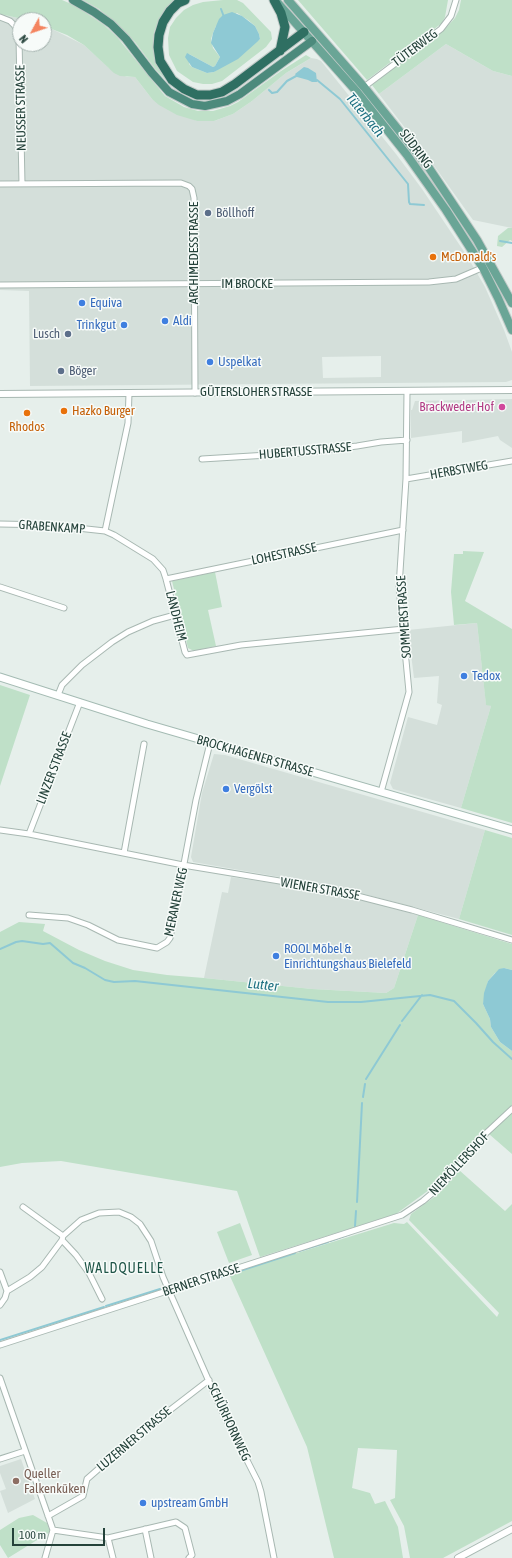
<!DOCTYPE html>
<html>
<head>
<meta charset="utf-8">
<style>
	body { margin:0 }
	#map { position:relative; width:512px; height:1558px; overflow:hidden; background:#e6efeb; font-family:"Asap Condensed",sans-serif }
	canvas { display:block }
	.north { position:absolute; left:12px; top:12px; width:40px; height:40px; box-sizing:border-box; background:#f7fbf9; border:1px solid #a3b1ad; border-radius:50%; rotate:230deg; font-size:11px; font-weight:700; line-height:16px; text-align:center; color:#24423a }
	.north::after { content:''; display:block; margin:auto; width:14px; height:18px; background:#f4845f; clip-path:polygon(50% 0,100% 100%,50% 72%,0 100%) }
	.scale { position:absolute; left:12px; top:1528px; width:93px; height:18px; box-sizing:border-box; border:2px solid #24423a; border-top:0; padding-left:5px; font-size:12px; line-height:14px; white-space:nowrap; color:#24423a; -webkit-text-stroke:3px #f7fbf9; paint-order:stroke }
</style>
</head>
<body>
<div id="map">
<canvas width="512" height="1558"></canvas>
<div class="north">N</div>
<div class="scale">100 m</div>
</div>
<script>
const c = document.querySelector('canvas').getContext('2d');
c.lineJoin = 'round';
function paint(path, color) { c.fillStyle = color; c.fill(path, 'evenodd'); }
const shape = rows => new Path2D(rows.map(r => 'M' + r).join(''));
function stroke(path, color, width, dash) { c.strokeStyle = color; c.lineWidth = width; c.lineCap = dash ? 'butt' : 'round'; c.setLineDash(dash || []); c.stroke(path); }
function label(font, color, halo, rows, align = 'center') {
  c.font = font + ' "Asap Condensed",sans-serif'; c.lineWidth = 3; c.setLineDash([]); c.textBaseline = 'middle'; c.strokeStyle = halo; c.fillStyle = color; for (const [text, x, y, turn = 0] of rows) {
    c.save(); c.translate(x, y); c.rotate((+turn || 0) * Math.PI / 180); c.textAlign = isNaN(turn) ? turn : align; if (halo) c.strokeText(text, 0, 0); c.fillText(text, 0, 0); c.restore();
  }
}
paint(shape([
	[0,14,27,20,20,20,20,44,44,44,44,26,48,27,84,45,109,68,127,77,135,77,152,99,197,121,214,121,233,114,252,101,286,73,298,66,311,58,317,59,321,61,396,154,422,189,467,256,485,287,504,330,512,352,512,380,506,382,30,386,29,291,0,290],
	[381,356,381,377,323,378,322,357],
	[446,44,493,71,512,76,512,228,473,220,435,167,379,94],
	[512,399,512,448,500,440,498,436,462,443,462,431,411,438,411,410,412,410,415,401],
	[477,623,486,704,491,706,461,808,393,789,390,783,408,717,437,725,442,705,437,703,439,676,414,678,408,630],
	[214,754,225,755,485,830,459,919,337,887,193,862,191,857,202,793],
	[231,877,333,892,418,915,394,988,386,993,312,989,204,978,222,892,228,893],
	[21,1459,35,1499,8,1513,0,1491,6,1489,0,1473,0,1466]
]), '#d4dfda');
paint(shape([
	[0,0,62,0,76,6,104,25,117,37,165,96,184,107,198,111,213,111,230,106,238,102,281,71,306,55,311,58,286,73,252,101,233,114,214,121,197,121,177,115,159,105,152,99,135,77,120,76,114,73,84,45,67,35,44,26,44,20,27,20,0,14],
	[83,0,174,0,168,6,161,16,154,32,153,43,156,59,159,68,169,83,156,70,135,42,123,30,99,9],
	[223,0,237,0,243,3,271,32,272,39,266,47,222,81,212,84,203,84,193,82,177,71,169,55,168,38,170,27,176,18,184,10,193,5,203,2],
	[237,13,248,20,255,26,259,34,260,39,214,72,207,73,192,67,189,64,189,54,213,67,215,66,220,57,213,48,211,39,213,33,216,26],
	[298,0,448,0,445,17,442,23,367,80],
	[461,0,512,0,512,76,493,71,446,44,379,94,372,85,445,29,455,18,459,10],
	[508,228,512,228,512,241,510,240,502,247,497,246,498,236],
	[463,551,484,552,465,601,512,629,512,823,461,808,491,706,486,705,477,623,454,625,451,592,454,554,463,554],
	[215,572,222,607,208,610,216,646,194,651,188,648,172,581],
	[0,685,30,695,0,786],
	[485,830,512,838,512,935,459,919],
	[418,915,512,944,512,970,504,968,495,973,488,981,483,1004,490,1019,491,1027,500,1042,512,1051,512,1105,481,1134,440,1182,396,1214,260,1257,237,1191,61,1161,22,1163,0,1167,0,932,19,922,45,924,43,931,79,950,105,961,133,970,167,975,204,978,312,989,386,993,394,988],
	[512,1112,512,1154,489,1134],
	[459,1170,505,1211,512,1204,512,1521,443,1558,410,1558,404,1526,390,1500,395,1498,397,1450,358,1448,352,1488,370,1493,375,1504,385,1501,398,1527,403,1558,334,1558,307,1447,229,1274,394,1223,404,1224,407,1222,497,1317,499,1313,409,1220,411,1214,437,1195],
	[240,1223,252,1255,229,1263,217,1232],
	[33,1515,47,1523,50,1532,8,1558,0,1545,0,1530,19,1518]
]), '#bfe0c8');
paint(shape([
	[232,12,242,16,255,26,259,34,260,39,257,42,238,59,214,72,207,73,192,67,185,57,187,53,213,67,215,66,220,57,211,43,213,33,219,19,223,15],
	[304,67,308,68,316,73,317,82,312,82,308,80,297,77,295,74],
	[504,968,512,970,512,1051,500,1042,491,1027,490,1019,483,1004,484,993,488,981,499,969]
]), '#8ec9d4');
stroke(shape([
	[221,9,224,17],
	[317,80,340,99,408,184,409,202,410,204,424,205],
	[269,90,272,93,277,92,287,81,298,75],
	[500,241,512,243],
	[0,949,16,942,22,941,43,944,50,943,73,963,85,968,105,980,114,982,135,981,328,1002,361,1002,430,995,454,1001,476,1023,493,1042,512,1059],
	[402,1021,422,995],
	[366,1079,400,1025],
	[363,1097,365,1084],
	[357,1202,362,1103],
	[355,1226,356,1211],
	[330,1241,350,1234],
	[299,1251,328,1242],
	[209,1281,295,1253],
	[106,1306,160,1289],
	[0,1340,104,1307]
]), '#8ec9d4', 2);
const minor = shape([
	[0,17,10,21,14,25,17,30,19,38,22,184],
	[364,87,441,29,451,16,456,0],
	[0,184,181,183,189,186,192,189,194,198,195,393],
	[0,285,429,282,456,279,484,267],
	[202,459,301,453,357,446,381,442,407,440],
	[406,479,512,461],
	[0,524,50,525,105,531,114,535,153,559,163,570,166,579,185,652,187,655,241,645,404,629],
	[105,531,128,423,129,393],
	[166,579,403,530],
	[0,587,64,608],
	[58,695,62,685,82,665,112,642,128,632,153,621,175,615],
	[381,792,409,692,399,587,406,479,407,391],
	[0,830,29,834,183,865,334,890,412,910,512,940],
	[29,834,80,702],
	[124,853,144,744],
	[29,915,68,918,88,925,118,940,157,948,167,942,170,938,196,800,210,743],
	[23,1207,63,1236],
	[62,1240,76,1255,89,1273,102,1299],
	[0,1272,7,1291],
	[0,1305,5,1298,7,1291,30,1277,42,1267,62,1240,63,1236,81,1220,99,1213,119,1212,131,1217,140,1224,151,1241,163,1277,222,1411,258,1482,261,1492,274,1558],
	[0,1345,402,1215,423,1201,443,1184,483,1136,512,1109],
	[0,1378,53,1530,45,1558],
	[0,1459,25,1451],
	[48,1516,83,1496,87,1479,135,1437,209,1380],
	[145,1529,151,1558],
	[53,1530,108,1538,176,1522,185,1528,192,1555,189,1558],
	[108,1538,113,1558]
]);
const tertiary = shape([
	[0,394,512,390],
	[458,1558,512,1529]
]);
const secondary = shape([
	[0,677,147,724,512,830]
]);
const primary = shape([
	[288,0,364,87,429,168,477,240,512,303],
	[276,1,357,92,407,155,446,210,483,268,498,298,512,330]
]);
const trunk = shape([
	[73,0,94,12,111,24,126,39,152,73,169,92,192,104,205,106,227,101,240,94,312,41]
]);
const motorway = shape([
	[185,0,178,3,170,11,163,22,159,35,158,47,160,61,172,80,184,89,197,95,210,95,222,92,235,84,304,32],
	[274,0,281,13,285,27,280,51]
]);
stroke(minor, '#a8b8b2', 7);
stroke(tertiary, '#a8b8b2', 8);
stroke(secondary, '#a4bbb3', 9);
stroke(primary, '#c2cac8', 10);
stroke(trunk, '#c2cac8', 10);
stroke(motorway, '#c2cac8', 11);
stroke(minor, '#fff', 5);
stroke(tertiary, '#fff', 6);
stroke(secondary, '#fff', 7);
stroke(primary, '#6aa596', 8);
stroke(trunk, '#4c8a7c', 8);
stroke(motorway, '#2f6f62', 9);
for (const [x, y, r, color] of [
	[208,213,4,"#5c6f8a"],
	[433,257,4,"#e8710a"],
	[82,303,4,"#3f7fe0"],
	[165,321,4,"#3f7fe0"],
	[124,325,4,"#3f7fe0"],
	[68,334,4,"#5c6f8a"],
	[210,362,4,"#3f7fe0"],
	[61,371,4,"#5c6f8a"],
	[502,407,4,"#d1479c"],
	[64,411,4,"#e8710a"],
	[27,413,4,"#e8710a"],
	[464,676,4,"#3f7fe0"],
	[226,789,4,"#3f7fe0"],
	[276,956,4,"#3f7fe0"],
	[16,1481,4,"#8d6e63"],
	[143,1503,4,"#3f7fe0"]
]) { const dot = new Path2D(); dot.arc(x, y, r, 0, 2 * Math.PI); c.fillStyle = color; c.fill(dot); stroke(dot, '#f7fbf9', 1.5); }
label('13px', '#24423a', '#f7fbf9', [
	["TÜTERWEG",415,48,-37],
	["NEUSSER STRASSE",21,108,-91],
	["SÜDRING",416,149,53],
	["ARCHIMEDESSTRASSE",194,253,-90],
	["IM BROCKE",247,284],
	["GÜTERSLOHER STRASSE",256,392],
	["HUBERTUSSTRASSE",305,451,-5],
	["HERBSTWEG",459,470,-10],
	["GRABENKAMP",52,527,4],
	["LOHESTRASSE",284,554,-12],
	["LANDHEIM",176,616,76],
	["SOMMERSTRASSE",404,617,-94],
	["BROCKHAGENER STRASSE",255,756,16],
	["LINZER STRASSE",54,768,-69],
	["WIENER STRASSE",320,889,10],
	["MERANER WEG",176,902,-78],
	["NIEMÖLLERSHOF",459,1164,-47],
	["BERNER STRASSE",201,1280,-18],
	["SCHÜRHORNWEG",229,1422,65],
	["LUZERNER STRASSE",134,1439,-40]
]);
label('13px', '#4e5e75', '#f7fbf9', [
	["Böllhoff",216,213],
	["Lusch",60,334,"right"],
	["Böger",69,371]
], 'left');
label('13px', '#c56008', '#f7fbf9', [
	["McDonald's",441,257],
	["Hazko Burger",72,411],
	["Rhodos",27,427,"center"]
], 'left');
label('13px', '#366cbe', '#f7fbf9', [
	["Equiva",90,303],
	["Aldi",173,321],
	["Trinkgut",116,325,"right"],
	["Uspelkat",218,362],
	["Tedox",472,676],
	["Vergölst",234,789],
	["ROOL Möbel &",284,949],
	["Einrichtungshaus Bielefeld",284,964],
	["upstream GmbH",151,1503]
], 'left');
label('13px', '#b23c85', '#f7fbf9', [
	["Brackweder Hof",494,407]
], 'right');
label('13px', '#785e54', '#f7fbf9', [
	["Queller",24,1474],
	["Falkenküken",24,1489]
], 'left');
label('italic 14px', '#1c6f80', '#f7fbf9', [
	["Tüterbach",365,115,51],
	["Lutter",263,985,6]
]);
c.letterSpacing = '1px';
label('14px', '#1f5548', '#f7fbf9', [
	["WALDQUELLE",124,1269]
]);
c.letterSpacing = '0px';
</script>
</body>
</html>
